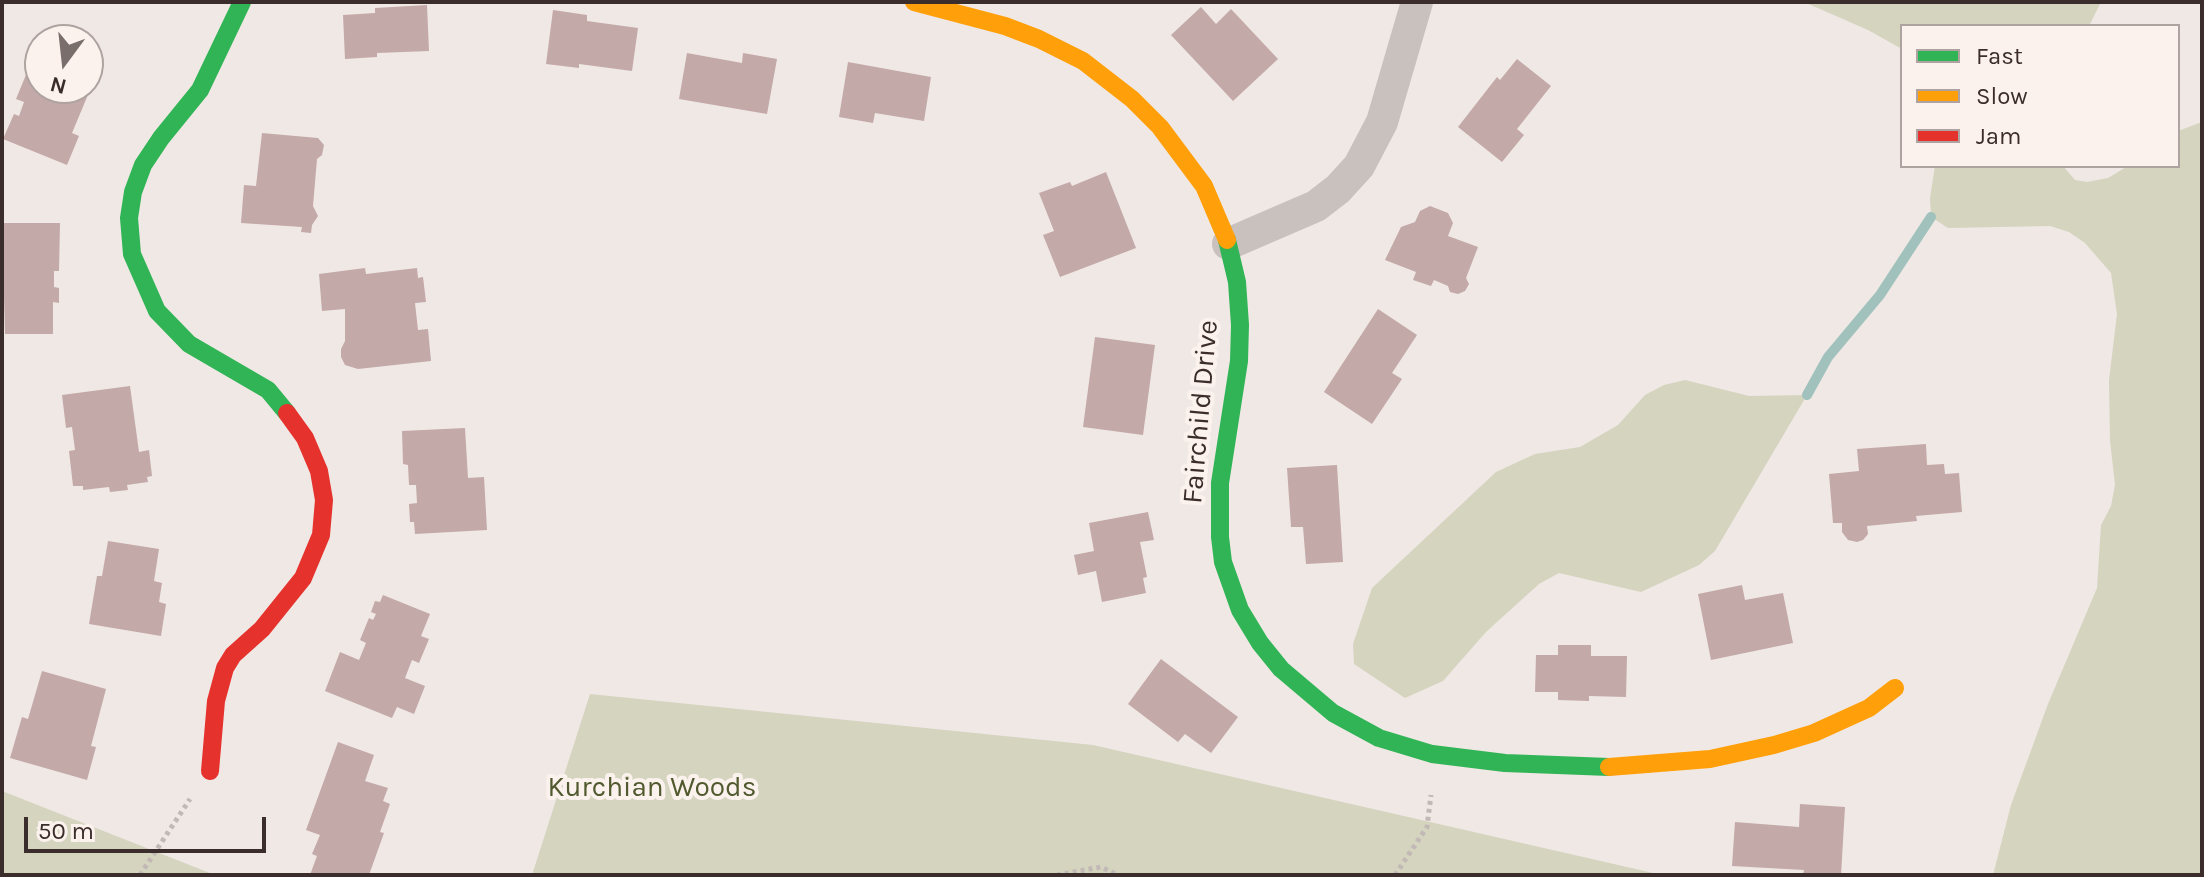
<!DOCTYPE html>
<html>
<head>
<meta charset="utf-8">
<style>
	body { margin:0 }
	#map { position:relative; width:2204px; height:877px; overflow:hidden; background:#f0e8e5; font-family:Karla,sans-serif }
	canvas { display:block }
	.frame { position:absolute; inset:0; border:4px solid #3b2d2b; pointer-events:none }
	.legend { position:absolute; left:1900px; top:24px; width:280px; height:144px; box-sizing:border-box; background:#fbf2ee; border:2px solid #aea3a0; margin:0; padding:10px 14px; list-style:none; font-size:24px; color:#3b2d2b }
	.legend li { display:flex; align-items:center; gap:16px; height:40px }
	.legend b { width:40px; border:2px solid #aea3a0 }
	.north { position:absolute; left:24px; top:24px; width:80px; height:80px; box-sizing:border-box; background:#fbf2ee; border:2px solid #aea3a0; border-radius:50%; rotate:195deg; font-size:22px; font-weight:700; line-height:32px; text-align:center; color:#3b2d2b }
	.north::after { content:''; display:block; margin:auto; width:28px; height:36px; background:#7a6e6c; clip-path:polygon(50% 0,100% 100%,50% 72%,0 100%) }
	.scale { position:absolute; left:24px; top:817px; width:242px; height:36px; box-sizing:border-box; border:4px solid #3b2d2b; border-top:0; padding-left:10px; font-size:24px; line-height:28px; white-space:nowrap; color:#3b2d2b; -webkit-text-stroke:6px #fbf2ee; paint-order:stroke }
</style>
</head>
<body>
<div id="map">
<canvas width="2204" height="877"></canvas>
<div class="frame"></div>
<ul class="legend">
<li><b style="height:10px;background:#30b455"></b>Fast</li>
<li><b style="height:10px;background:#ff9f0a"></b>Slow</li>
<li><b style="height:10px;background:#e5322d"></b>Jam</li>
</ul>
<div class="north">N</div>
<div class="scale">50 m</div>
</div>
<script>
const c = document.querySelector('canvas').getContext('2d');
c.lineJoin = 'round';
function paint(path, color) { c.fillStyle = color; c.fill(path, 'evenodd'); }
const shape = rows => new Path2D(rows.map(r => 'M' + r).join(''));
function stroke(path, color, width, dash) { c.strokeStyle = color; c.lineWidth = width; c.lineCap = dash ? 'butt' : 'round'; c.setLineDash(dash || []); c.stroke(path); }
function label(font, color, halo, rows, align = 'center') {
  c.font = font + ' Karla,sans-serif'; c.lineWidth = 8; c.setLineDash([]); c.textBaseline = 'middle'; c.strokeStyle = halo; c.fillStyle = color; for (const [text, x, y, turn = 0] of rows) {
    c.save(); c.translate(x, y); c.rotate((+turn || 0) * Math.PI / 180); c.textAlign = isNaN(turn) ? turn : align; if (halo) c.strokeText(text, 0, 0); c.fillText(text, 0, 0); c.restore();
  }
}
paint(shape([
	[1804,2,2101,2,2089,26,1902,26,1902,49,1868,30],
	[2202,122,2202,875,1993,875,2011,805,2048,704,2097,588,2101,525,2111,506,2115,485,2110,441,2109,380,2117,314,2111,273,2085,243,2069,232,2050,226,1948,228,1931,217,1930,198,1935,166,2063,166,2075,180,2087,182,2108,178,2128,166,2178,166,2178,131],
	[1685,380,1749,396,1807,395,1715,551,1699,565,1641,592,1559,573,1539,584,1486,632,1443,681,1405,698,1354,664,1353,644,1372,588,1496,472,1535,454,1580,447,1618,425,1645,395,1664,385],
	[590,694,1093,745,1662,875,532,875],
	[2,791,215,875,2,875]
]), '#d4d4bf');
stroke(shape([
	[1807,395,1828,357,1880,295,1931,217]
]), '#a1c2bc', 10);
paint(shape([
	[427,5,429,51,377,53,377,57,345,59,343,15,375,13,375,8],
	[1201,7,1216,24,1231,9,1278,59,1233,101,1171,35],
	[553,10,587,15,587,21,638,28,632,71,579,64,579,68,546,64],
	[35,53,40,55,40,88,88,88,88,75,95,78,72,133,79,136,67,165,3,139,14,114,19,116,24,102,16,99],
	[687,53,742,63,743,53,777,59,767,114,679,99],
	[1517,59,1551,86,1517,129,1524,135,1502,162,1458,127,1497,77,1500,80],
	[848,62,931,77,924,121,875,113,873,123,839,117],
	[262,133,318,138,324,145,322,155,317,159,313,206,318,216,312,225,311,233,301,232,302,227,241,223,244,185,256,186],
	[1106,172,1136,248,1060,277,1043,235,1054,231,1039,193,1070,182,1072,186],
	[1430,206,1448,213,1453,223,1448,236,1478,247,1466,278,1469,284,1465,291,1458,294,1450,292,1448,286,1434,280,1431,286,1413,280,1416,272,1385,260,1401,227,1415,222,1420,211],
	[2,223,60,223,59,271,54,271,54,287,59,288,59,303,53,302,53,334,5,334],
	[365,268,366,274,417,268,418,278,423,277,426,302,415,303,418,330,428,329,431,361,358,369,345,365,341,357,341,349,345,341,345,309,322,311,319,274],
	[1378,309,1417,335,1392,373,1402,379,1372,424,1324,392],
	[1095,337,1155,345,1143,435,1083,427],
	[130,386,139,452,149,450,152,476,147,477,148,482,127,485,128,490,110,492,109,487,83,490,83,486,73,486,69,451,75,450,72,427,66,428,62,395],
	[465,428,468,478,484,477,487,530,415,534,414,522,410,522,409,504,417,503,416,485,409,485,408,465,403,464,402,431],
	[1926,444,1927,465,1944,464,1945,474,1959,473,1962,512,1916,516,1917,521,1867,526,1868,534,1863,540,1857,542,1848,540,1842,532,1842,523,1833,523,1829,474,1859,471,1857,449],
	[1337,465,1343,562,1306,564,1303,527,1291,527,1287,468],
	[1148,512,1154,540,1140,542,1147,577,1143,578,1146,593,1102,602,1096,571,1078,575,1074,555,1094,551,1089,523],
	[108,541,159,549,154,581,162,583,159,602,166,604,161,636,89,624,97,576,102,576],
	[1742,585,1745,600,1783,593,1793,643,1711,660,1698,594],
	[383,595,430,614,421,636,429,639,419,663,412,660,405,678,425,686,414,714,397,707,392,718,325,691,340,652,359,660,366,643,360,640,369,618,373,620,376,614,371,612,375,601,380,602],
	[1558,645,1591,645,1591,656,1627,656,1626,697,1589,696,1589,701,1558,700,1558,692,1535,692,1536,655,1558,655],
	[1161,659,1238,717,1211,753,1185,734,1178,742,1128,704],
	[42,671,106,689,91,746,96,747,87,780,10,758,22,717,28,719],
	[338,742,374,755,365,781,388,788,383,801,390,804,380,832,384,833,369,875,310,875,317,856,312,854,320,835,306,830],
	[1800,804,1845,807,1841,875,1803,875,1804,870,1732,866,1735,822,1799,827]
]), '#c3a9a7');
stroke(shape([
	[140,875,190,799],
	[1057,875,1101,867,1118,875],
	[1395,875,1427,827,1431,795]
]), '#c2b9b6', 5, [4, 4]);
stroke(shape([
	[1228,244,1316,206,1338,189,1359,166,1382,122,1417,2]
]), '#c9c1be', 32);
stroke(shape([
	[242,2,200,90,161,138,143,165,133,192,129,218,132,254,157,311,189,344,268,390,287,413],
	[1227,240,1237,282,1240,325,1239,361,1220,483,1220,537,1223,562,1240,610,1260,643,1281,669,1333,713,1379,738,1432,754,1505,763,1609,767]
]), '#30b455', 18);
stroke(shape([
	[914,2,1005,26,1039,39,1083,61,1132,99,1160,127,1204,186,1227,240],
	[1609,767,1710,759,1774,745,1814,733,1869,708,1895,688]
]), '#ff9f0a', 18);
stroke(shape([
	[210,771,216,701,225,668,233,655,262,629,303,578,321,535,324,500,319,471,305,438,287,413]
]), '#e5322d', 18);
label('28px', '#3b2d2b', '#fbf2ee', [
	["Fairchild Drive",1201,412,-85]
]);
label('28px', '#51592e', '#fbf2ee', [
	["Kurchian Woods",652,788]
]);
</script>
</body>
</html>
